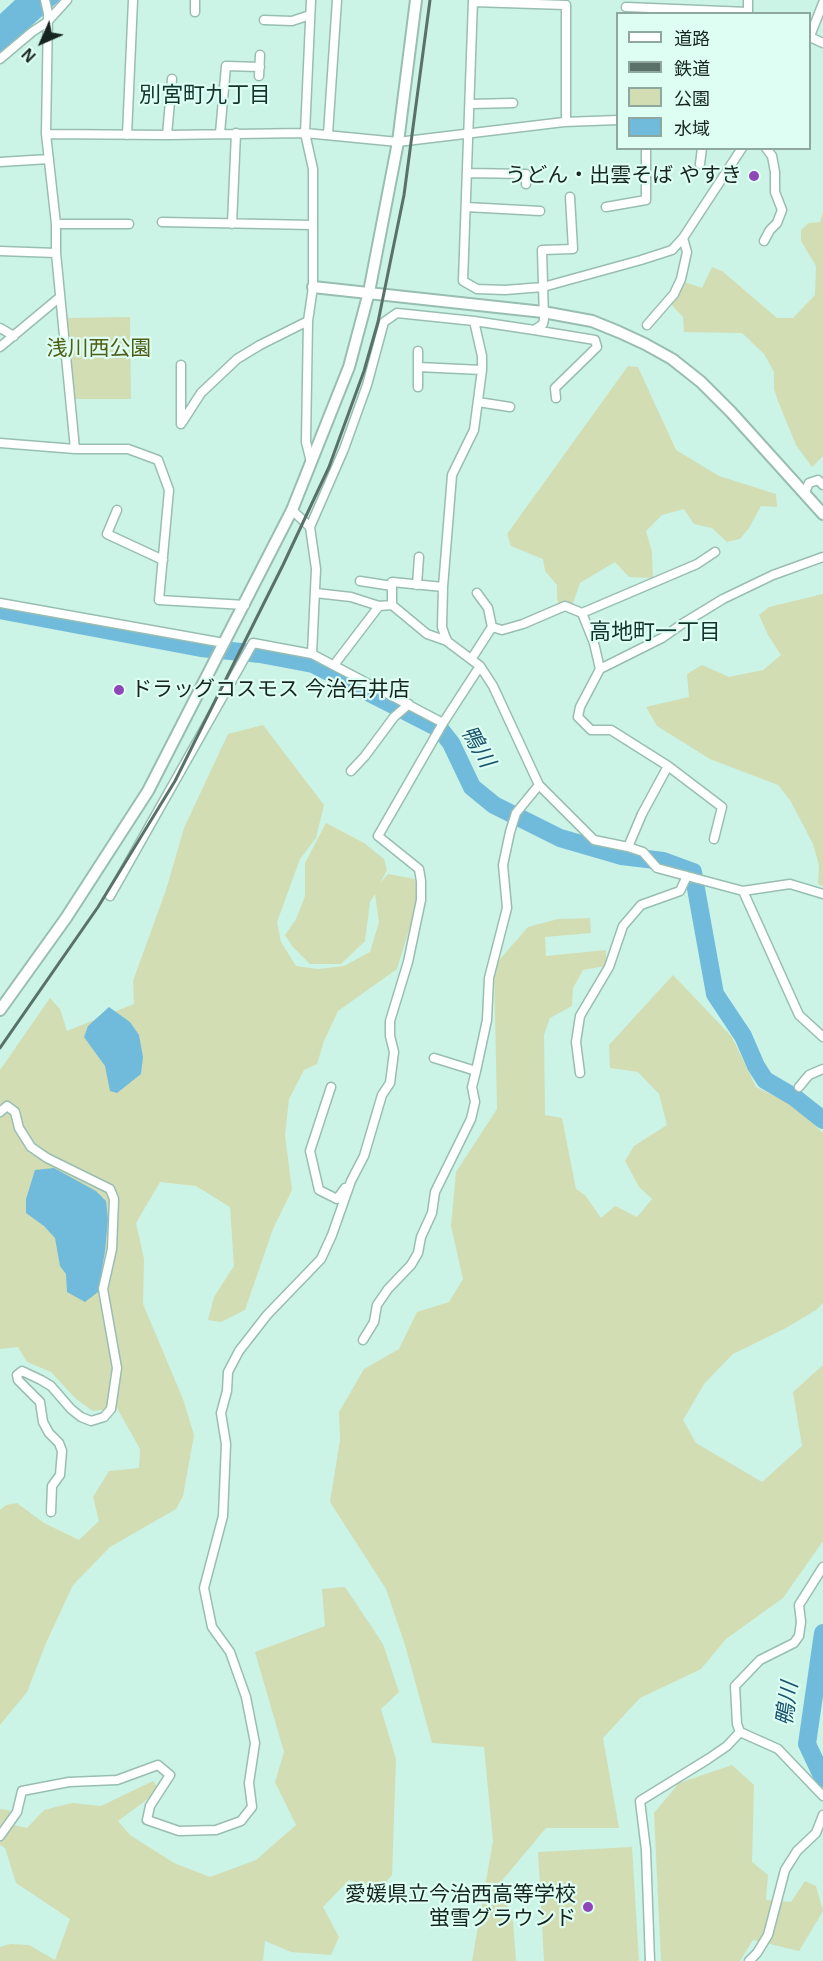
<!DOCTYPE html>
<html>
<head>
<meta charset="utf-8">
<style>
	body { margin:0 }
	#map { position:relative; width:823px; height:1961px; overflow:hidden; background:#cbf3e6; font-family:Arial,"Noto Sans JP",sans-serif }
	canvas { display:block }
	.legend { position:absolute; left:616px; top:12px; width:195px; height:138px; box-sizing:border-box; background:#defef4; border:2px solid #8ea79f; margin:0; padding:8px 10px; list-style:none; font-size:18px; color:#162520 }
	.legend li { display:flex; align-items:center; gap:12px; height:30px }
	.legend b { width:30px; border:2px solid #8ea79f }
	.north { position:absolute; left:12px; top:12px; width:60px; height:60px; -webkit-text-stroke:4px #defef4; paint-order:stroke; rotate:225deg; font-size:16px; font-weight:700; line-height:24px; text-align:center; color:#162520 }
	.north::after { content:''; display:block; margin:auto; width:21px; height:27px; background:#162520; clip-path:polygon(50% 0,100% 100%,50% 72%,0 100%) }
</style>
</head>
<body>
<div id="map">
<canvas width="823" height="1961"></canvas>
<ul class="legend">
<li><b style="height:8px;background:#fff"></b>道路</li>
<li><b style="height:8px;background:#597169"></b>鉄道</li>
<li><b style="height:16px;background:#d3ddb4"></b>公園</li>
<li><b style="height:16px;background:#70badc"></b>水域</li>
</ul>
<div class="north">N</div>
</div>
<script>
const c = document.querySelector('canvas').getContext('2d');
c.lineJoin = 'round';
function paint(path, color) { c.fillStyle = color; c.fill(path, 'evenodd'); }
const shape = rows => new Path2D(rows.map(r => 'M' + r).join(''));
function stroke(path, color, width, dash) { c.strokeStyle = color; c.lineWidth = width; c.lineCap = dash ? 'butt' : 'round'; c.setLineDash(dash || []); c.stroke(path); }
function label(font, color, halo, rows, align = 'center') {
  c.font = font + ' Arial,"Noto Sans JP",sans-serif'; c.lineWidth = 4.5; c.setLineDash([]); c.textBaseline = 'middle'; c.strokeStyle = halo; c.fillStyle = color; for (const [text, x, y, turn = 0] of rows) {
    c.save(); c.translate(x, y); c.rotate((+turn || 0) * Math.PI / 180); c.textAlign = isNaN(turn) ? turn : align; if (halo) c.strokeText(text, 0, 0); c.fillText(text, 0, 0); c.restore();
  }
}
paint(shape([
	[823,212,823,456,812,467,796,445,778,401,774,389,774,372,764,354,742,333,684,332,683,317,668,301,679,280,702,288,712,267,722,271,777,318,793,318,815,295,816,266,801,241,801,230,809,223,820,222],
	[130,317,131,399,73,399,65,318],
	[628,366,638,367,676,450,719,476,776,494,777,507,761,506,749,528,740,539,727,542,712,528,694,524,684,509,662,515,646,531,652,552,653,578,629,577,615,562,580,583,571,609,560,609,557,598,557,585,545,571,543,559,511,546,507,534],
	[823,594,823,886,818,884,819,865,813,844,790,800,778,785,710,759,657,726,646,707,689,697,687,674,702,665,729,677,763,670,781,655,768,635,759,615,769,607],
	[263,725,324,805,316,838,300,859,277,922,281,942,296,966,318,969,344,966,370,952,379,922,375,894,370,902,365,941,341,964,310,964,293,947,285,935,296,919,305,896,305,863,326,823,364,843,384,859,387,870,380,883,388,874,415,879,418,901,397,969,338,1011,324,1041,317,1064,304,1070,289,1099,285,1135,292,1190,273,1229,245,1310,221,1322,208,1320,214,1297,234,1266,230,1207,196,1186,160,1182,136,1223,144,1259,143,1304,183,1399,194,1435,183,1496,176,1509,110,1547,73,1585,46,1643,27,1692,0,1725,0,1510,6,1505,17,1503,44,1523,79,1540,99,1521,93,1497,109,1471,139,1468,140,1449,117,1408,93,1411,76,1399,51,1372,27,1362,18,1347,0,1349,0,1070,50,998,60,1009,67,1031,134,1004,133,981,166,890,184,828,228,734],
	[590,918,591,933,545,937,546,956,606,950,606,966,583,970,573,988,572,1006,550,1018,544,1035,545,1115,562,1118,576,1189,585,1195,601,1218,615,1206,637,1217,652,1199,639,1187,625,1161,634,1146,667,1125,659,1094,638,1072,610,1068,609,1045,673,975,732,1037,756,1087,793,1105,823,1133,823,1303,816,1310,786,1328,733,1354,704,1384,683,1420,696,1443,762,1482,802,1446,793,1392,823,1365,823,1541,783,1598,726,1639,701,1669,640,1698,603,1738,619,1828,546,1828,500,1883,513,1922,516,1961,472,1961,493,1841,484,1747,432,1743,405,1645,386,1589,330,1502,340,1440,339,1412,364,1369,399,1349,417,1312,449,1302,463,1279,451,1226,456,1172,497,1109,494,966,528,927,558,919],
	[345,1587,383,1644,399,1692,381,1709,396,1759,392,1875,380,1889,349,1880,323,1907,339,1937,331,1955,291,1952,265,1941,263,1961,0,1961,0,1947,10,1944,29,1945,55,1960,70,1919,16,1883,5,1848,0,1845,0,1809,9,1810,14,1825,27,1828,44,1810,72,1803,101,1806,153,1781,160,1790,118,1821,130,1835,174,1863,210,1877,256,1860,296,1825,275,1782,284,1752,255,1652,325,1626,322,1589],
	[732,1765,754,1785,752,1862,768,1875,766,1900,791,1902,805,1881,816,1886,823,1911,799,1951,753,1940,740,1961,661,1961,654,1813,679,1783],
	[632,1847,639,1961,544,1961,538,1852]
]), '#d3ddb4');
paint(shape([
	[15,0,60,0,0,54,0,14],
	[109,1007,130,1022,139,1035,143,1057,141,1074,117,1093,110,1091,105,1066,84,1037,88,1026],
	[54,1168,96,1191,106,1201,108,1219,105,1251,98,1292,85,1302,67,1292,66,1274,60,1266,55,1238,44,1226,26,1213,26,1199,35,1170]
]), '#70badc');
stroke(shape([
	[0,610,201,648,260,654,313,664,440,729,451,743,472,787,494,805,560,838,622,856,663,861,693,872,715,994,743,1036,756,1066,765,1080,794,1097,823,1120],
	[823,1633,807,1744,823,1778]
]), '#70badc', 18);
const minor = shape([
	[45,0,48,13,46,134,56,224,56,253,75,449],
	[311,0,305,133,313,169,313,287,308,321,306,442,311,462],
	[473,0,463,281,477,289,505,290,543,287,641,260,672,250,683,238,742,148],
	[748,0,748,14],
	[473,2,566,5,566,121],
	[626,7,748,12],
	[195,12,195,0],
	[264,20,292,21,310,15],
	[810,36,823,3],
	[810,37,823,43],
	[0,59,32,32,47,22,67,0],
	[259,76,260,55],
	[470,104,513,103],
	[220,133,226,66,260,67],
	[46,134,167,135,305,133,398,142,564,122,618,120],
	[328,134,337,0],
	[127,135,133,0],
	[167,135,172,79],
	[0,162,49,159],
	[700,164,702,148],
	[468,173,526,174,526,184],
	[466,207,540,211],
	[606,207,646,200,646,148],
	[162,222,313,225],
	[56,224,129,224],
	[232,224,236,133],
	[764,241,770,230,777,223,782,210,775,192,775,172,772,156,766,148],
	[0,251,56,253],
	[474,321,482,356,482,370,474,430,452,475,443,587,442,627,445,636,448,642,480,666,493,686,539,785,594,840,628,847,643,852,657,868,743,891,790,884,823,894],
	[647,325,674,294,681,279,687,252,683,238],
	[0,328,14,336],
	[534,330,595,340,597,347,555,388,556,398],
	[0,347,60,297],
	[181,365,181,424,201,393,237,359,260,345,308,321],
	[418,367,482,370],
	[418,387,418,351],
	[478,402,510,407],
	[0,443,75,449,128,449,158,460,169,490,159,600,245,605],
	[804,494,809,483,818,480,823,485],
	[117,510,107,534,163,560],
	[292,510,310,527],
	[360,581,392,586],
	[417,585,419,557],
	[315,593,351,597,379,606,392,605,427,634,447,641],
	[477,593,488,608,492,627],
	[0,603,224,643],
	[392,605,392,582,443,587],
	[582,613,697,564,715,552],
	[472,658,492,627,502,630,523,624,565,606,582,613,594,643,600,669,662,638,682,624,723,599,773,575,823,557],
	[334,665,379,606],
	[600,669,580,707,578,717,591,730,611,730,668,766,642,814,628,847],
	[443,723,312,654,316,569,310,527,344,449,367,385,384,322,397,313,474,321,534,330,543,324,544,319,542,250,573,249,570,197],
	[668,766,722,807,714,839],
	[351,771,365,756,394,717,409,704],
	[743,891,799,1015,823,1037],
	[110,896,253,643,312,654],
	[434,1058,476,1071,487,1020,489,978,507,908,503,865,510,832,516,813,539,785],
	[580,1073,576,1042,580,1016,609,967,623,926,641,905,680,891,687,876],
	[331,1087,310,1151,319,1190,337,1199,345,1188],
	[799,1087,809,1075,823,1069],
	[0,1112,7,1106,15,1112,19,1128,31,1147,47,1158,110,1189,114,1199,112,1249,103,1289,117,1368,111,1409,104,1417,91,1421,81,1417,71,1409,51,1386,41,1380,22,1371,17,1375,18,1380,40,1402,43,1422,49,1433,59,1443,62,1451,60,1475,52,1486,51,1512],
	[363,1340,374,1322,377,1305,388,1289,411,1265,418,1253,421,1237,432,1213,435,1192,471,1119,475,1102,472,1087,476,1071],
	[823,1567,799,1605,801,1622,799,1636,794,1643,760,1660,735,1686,737,1724,740,1732,778,1749,823,1796],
	[0,1836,17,1812,22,1791,69,1782,117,1780,158,1765,170,1775,150,1806,147,1820,179,1831,216,1830,241,1821,252,1807,249,1783,255,1743,246,1697,230,1652,212,1627,204,1588,223,1516,226,1444,221,1413,227,1391,228,1372,239,1351,267,1315,321,1259,332,1235,351,1181,364,1156,382,1095,390,1083,394,1052,390,1036,390,1021,408,962,421,900,421,881,419,869,378,836,443,723,480,666],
	[650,1961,646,1850,640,1801,708,1759,727,1746,740,1732],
	[749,1961,757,1953,768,1935,785,1870,797,1851,816,1833,823,1815]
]);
const tertiary = shape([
	[313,287,543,312,592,321,619,332,645,344,672,359,701,382,731,412,823,514],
	[0,1010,66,918,148,791,292,510,349,367,369,292,398,142,416,0]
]);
stroke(minor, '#98beb2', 11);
stroke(tertiary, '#98beb2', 14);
stroke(minor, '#fff', 8);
stroke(tertiary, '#fff', 10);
stroke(shape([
	[0,1048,98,907,175,781,283,565,329,467,364,371,378,322,404,195,430,0]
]), '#597169', 3);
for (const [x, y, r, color] of [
	[754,176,6,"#8e46b8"],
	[119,690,6,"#8e46b8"],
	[588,1907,6,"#8e46b8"]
]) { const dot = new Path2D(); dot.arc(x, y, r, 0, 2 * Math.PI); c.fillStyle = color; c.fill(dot); stroke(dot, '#defef4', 2); }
label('21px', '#162520', '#defef4', [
	["うどん・出雲そば やすき",742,176],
	["ドラッグコスモス 今治石井店",131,690,"left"],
	["愛媛県立今治西高等学校",576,1895],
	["蛍雪グラウンド",576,1919]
], 'right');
label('21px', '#515e16', '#defef4', [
	["浅川西公園",99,349]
]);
label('22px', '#11352c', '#defef4', [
	["別宮町九丁目",205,96],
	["高地町一丁目",655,633]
]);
label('italic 22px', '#1a556d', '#defef4', [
	["鴨川",477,747,60],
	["鴨川",788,1704,-82]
]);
</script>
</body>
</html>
